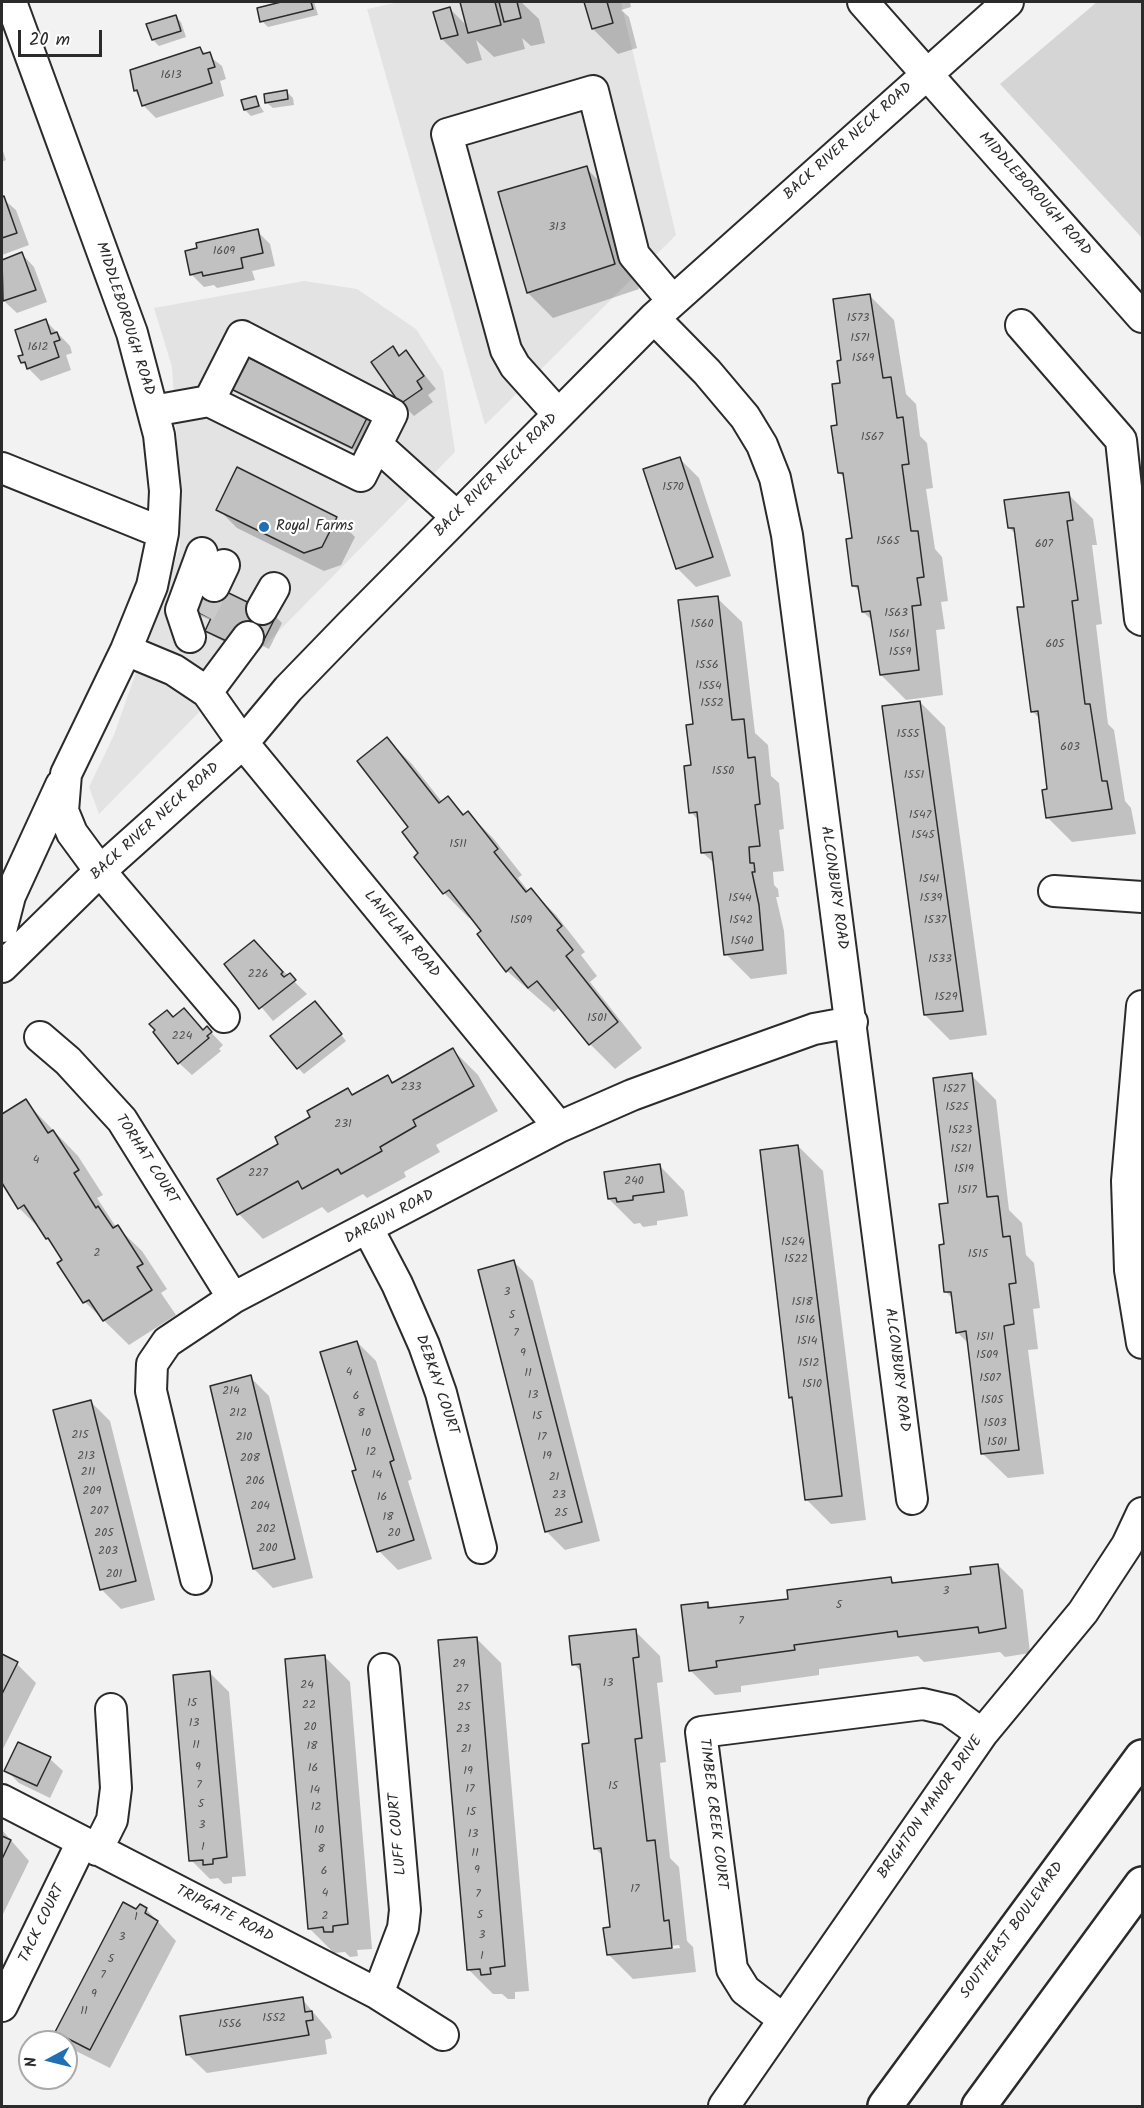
<!DOCTYPE html>
<html>
<head>
<meta charset="utf-8">
<style>
	body { margin:0 }
	#map { position:relative; width:1144px; height:2108px; overflow:hidden; background:#f2f2f2; font-family:Kalam,sans-serif }
	canvas { display:block }
	.frame { position:absolute; inset:0; border:3px solid #2b2b2b; pointer-events:none }
	.north { position:absolute; left:18px; top:2030px; width:60px; height:60px; box-sizing:border-box; background:#fff; border:2px solid #aaa; border-radius:50%; rotate:263deg; font-size:16px; font-weight:700; line-height:24px; text-align:center; color:#2b2b2b }
	.north::after { content:''; display:block; margin:auto; width:21px; height:27px; background:#1f6fb2; clip-path:polygon(50% 0,100% 100%,50% 72%,0 100%) }
	.scale { position:absolute; left:18px; top:30px; width:84px; height:27px; box-sizing:border-box; border:3px solid #2b2b2b; border-top:0; padding-left:8px; font-size:18px; line-height:21px; white-space:nowrap; color:#2b2b2b; -webkit-text-stroke:4px #fff; paint-order:stroke }
</style>
</head>
<body>
<div id="map">
<canvas width="1144" height="2108"></canvas>
<div class="frame"></div>
<div class="north">N</div>
<div class="scale">20 m</div>
</div>
<script>
const c = document.querySelector('canvas').getContext('2d');
c.lineJoin = 'round';
function paint(path, color) { c.fillStyle = color; c.fill(path, 'evenodd'); }
const shape = rows => new Path2D(rows.map(r => 'M' + r).join(''));
function stroke(path, color, width, dash) { c.strokeStyle = color; c.lineWidth = width; c.lineCap = dash ? 'butt' : 'round'; c.setLineDash(dash || []); c.stroke(path); }
function label(font, color, halo, rows, align = 'center') {
  c.font = font + ' Kalam,sans-serif'; c.lineWidth = 4.5; c.setLineDash([]); c.textBaseline = 'middle'; c.strokeStyle = halo; c.fillStyle = color; for (const [text, x, y, turn = 0] of rows) {
    c.save(); c.translate(x, y); c.rotate((+turn || 0) * Math.PI / 180); c.textAlign = isNaN(turn) ? turn : align; if (halo) c.strokeText(text, 0, 0); c.fillText(text, 0, 0); c.restore();
  }
}
paint(shape([
	[400,2,621,2,676,235,485,425,367,9],
	[304,281,357,289,416,329,443,371,455,452,99,814,89,787,114,735,180,547,180,488,172,367,154,308]
]), '#e3e3e3');
paint(shape([
	[1097,2,1142,2,1142,238,1000,84]
]), '#d5d5d5');
paint(shape([
	[288,2,314,2,318,15,268,27,262,21,259,9],
	[469,2,499,2,501,4,501,2,521,2,539,19,545,43,531,46,522,38,525,49,494,57,476,40,482,60,467,64,442,39,435,13,450,9,467,26,461,3],
	[585,2,630,2,631,7,621,10,629,17,637,48,618,54,593,29],
	[175,16,181,22,186,37,159,46,153,40],
	[200,49,222,66,226,79,220,81,224,96,156,118,143,105,135,90],
	[287,92,293,98,294,105,273,108,266,102],
	[255,98,264,112,251,116,245,110],
	[2,148,6,160,2,162],
	[586,168,611,193,639,289,553,318,528,293,500,193],
	[2,198,16,210,29,245,2,255],
	[257,231,270,244,275,266,252,271,255,280,217,288,214,285,204,287,191,274],
	[22,254,34,267,47,302,17,313,4,301,2,293,2,261],
	[869,295,894,320,906,394,916,404,920,436,927,443,933,488,926,489,935,549,942,557,948,601,941,602,945,629,936,630,943,695,906,700,881,675,873,621,863,612,860,592,854,586,854,540,846,479,839,473,839,426,843,361],
	[46,321,70,346,72,353,66,355,71,370,41,381,22,362],
	[392,348,400,356,406,352,436,389,428,395,433,402,414,416,401,403],
	[227,385,367,417,373,423,359,453,233,391],
	[680,459,699,478,731,576,696,587,677,568],
	[1068,494,1093,519,1097,545,1092,545,1102,624,1096,625,1108,724,1114,730,1125,801,1131,808,1136,834,1072,842,1047,817,1049,791,1040,719,1032,711,1026,608,1017,535,1009,528],
	[218,509,336,518,355,537,341,565,324,571,237,528],
	[201,581,276,617,282,623,269,649,244,637,239,649,213,636,207,630,212,621,195,613],
	[717,598,742,622,755,733,768,745,771,776,779,783,784,829,779,830,784,871,773,872,774,885,778,889,779,897,776,897,784,931,787,974,751,979,726,954,715,864,703,853,699,821,691,812,695,725],
	[920,702,945,727,987,1035,950,1040,925,1015,883,707],
	[387,739,412,764,442,802,448,798,465,815,468,813,493,838,522,875,518,878,529,892,531,890,556,915,585,952,581,955,597,976,590,982,642,1048,615,1069,590,1044,560,1007,554,1012,507,971,479,934,483,931,471,916,469,918,444,893,416,857,420,853,411,827],
	[267,955,307,994,273,1021,226,964],
	[321,1009,346,1041,304,1074,298,1068],
	[184,1010,204,1031,207,1028,223,1045,219,1049,221,1051,192,1075,179,1063,174,1019],
	[453,1050,478,1075,498,1111,436,1145,440,1152,404,1172,406,1177,367,1198,363,1194,328,1213,322,1207,263,1239,239,1214,219,1179,280,1145,348,1090,354,1096,388,1077,394,1083],
	[971,1075,996,1100,1009,1210,1022,1223,1026,1255,1034,1263,1040,1308,1033,1309,1038,1349,1028,1350,1044,1474,1008,1478,983,1454,969,1344,957,1332,953,1299,946,1292,946,1246,950,1204],
	[25,1101,78,1156,103,1195,97,1198,114,1224,142,1251,167,1289,161,1293,176,1315,129,1345,85,1302,59,1264,65,1260,44,1233,19,1208,2,1180,2,1116],
	[798,1146,823,1171,866,1520,831,1524,806,1499,794,1401,790,1397],
	[660,1166,684,1191,688,1216,657,1221,657,1225,643,1227,640,1223,634,1224,609,1199],
	[514,1262,533,1281,600,1541,565,1550,546,1531],
	[357,1342,376,1361,412,1479,408,1481,432,1559,398,1570,379,1551,358,1471],
	[250,1377,269,1396,313,1578,273,1588,254,1569],
	[91,1402,110,1421,155,1600,121,1609,102,1590],
	[998,1565,1023,1590,1030,1653,1005,1657,1000,1652,924,1662,918,1656,819,1669,819,1675,741,1686,741,1692,715,1695,690,1670,707,1603,713,1609,790,1600,891,1579,896,1584,973,1575],
	[635,1631,660,1656,663,1682,657,1683,666,1762,660,1763,670,1858,679,1867,687,1941,693,1947,696,1972,633,1979,608,1954,611,1928,604,1857,595,1848,590,1745,582,1673,574,1664],
	[679,1945,680,1948,634,1953,634,1950],
	[476,1638,501,1663,529,1991,515,1992,515,1999,508,1999,502,1994,493,1994,468,1969],
	[2,1656,17,1664,36,1683,2,1751],
	[325,1657,350,1682,372,1949,357,1950,358,1956,350,1957,345,1952,334,1953,309,1928],
	[210,1673,229,1692,246,1876,232,1877,232,1883,224,1884,218,1878,210,1879,191,1860],
	[19,1744,50,1759,63,1771,50,1798,19,1783,6,1770],
	[2,1830,29,1861,2,1916],
	[146,1909,176,1941,110,2068,76,2051,57,2032,137,1911],
	[302,1999,330,2032,332,2038,325,2040,327,2054,207,2073,187,2054]
]), '#0003');
const building = shape([
	[281,2,311,2,313,9,260,22,257,8,281,2],
	[460,2,495,2,501,25,468,33,460,2],
	[499,2,517,2,521,18,504,22,499,2],
	[584,2,607,2,613,23,592,29,584,2],
	[450,7,458,35,441,39,433,12,450,7],
	[176,15,181,31,152,40,146,24,176,15],
	[200,47,203,54,210,52,215,67,208,69,212,83,142,106,137,90,134,91,130,70,200,47],
	[287,90,288,99,265,103,264,94,287,90],
	[256,96,259,106,244,110,241,100,256,96],
	[587,166,615,264,527,293,498,192,587,166],
	[4,196,17,233,2,238,2,197,4,196],
	[258,229,263,253,241,258,243,268,203,276,202,272,190,275,185,251,197,248,196,243,258,229],
	[22,252,36,290,3,301,2,260,22,252],
	[870,294,883,378,891,377,897,418,903,417,909,464,902,465,911,531,918,531,924,577,917,578,921,605,912,606,919,670,880,675,870,611,862,612,858,586,852,586,846,539,852,538,843,473,838,473,831,426,837,425,832,384,840,383,837,361,841,360,833,299,870,294],
	[46,319,51,334,57,332,60,340,54,342,59,357,27,369,25,362,21,363,18,356,23,355,15,330,46,319],
	[393,346,399,356,406,350,424,376,417,381,422,389,400,404,371,362,393,346],
	[241,354,368,416,352,448,225,386,241,354],
	[680,457,713,557,676,569,643,469,680,457],
	[237,467,337,517,322,547,304,553,216,510,237,467],
	[1069,492,1073,520,1067,521,1078,600,1072,601,1085,704,1090,704,1102,781,1107,781,1112,809,1046,818,1042,790,1047,789,1038,711,1031,712,1017,607,1024,607,1014,528,1008,528,1004,500,1069,492],
	[200,579,276,616,262,644,238,632,233,644,205,631,211,618,187,607,200,579],
	[718,596,732,720,744,719,748,758,755,757,760,804,755,805,760,846,749,847,750,863,754,863,755,872,752,872,759,905,763,950,724,955,712,852,701,853,697,812,689,813,684,766,691,765,686,725,693,724,678,600,718,596],
	[920,701,963,1011,924,1015,882,706,920,701],
	[387,737,439,803,448,796,463,815,468,811,498,849,494,852,526,892,531,888,562,926,557,930,573,950,566,956,618,1022,589,1045,537,981,528,988,511,967,506,972,477,934,481,931,449,890,443,894,414,857,418,853,402,832,408,827,357,761,387,737],
	[254,940,283,972,281,974,284,977,290,973,296,980,259,1009,224,964,254,940],
	[315,1001,342,1034,297,1069,270,1036,315,1001],
	[184,1008,203,1030,207,1026,212,1032,207,1036,209,1038,178,1064,153,1032,155,1030,149,1024,167,1010,173,1017,184,1008],
	[453,1048,474,1086,413,1120,416,1126,380,1147,382,1151,341,1174,338,1169,302,1189,298,1181,237,1215,217,1179,278,1144,275,1137,310,1117,307,1111,348,1088,352,1095,388,1075,392,1083,453,1048],
	[972,1073,987,1197,998,1196,1003,1237,1010,1236,1016,1283,1009,1284,1014,1324,1004,1326,1019,1450,981,1454,966,1331,956,1333,951,1292,944,1292,939,1245,944,1244,939,1204,948,1203,933,1078,972,1073],
	[26,1099,48,1133,53,1130,79,1170,74,1173,96,1208,98,1206,113,1228,118,1225,143,1264,137,1267,152,1290,103,1321,89,1300,83,1303,57,1263,62,1260,48,1238,46,1239,24,1205,18,1209,2,1183,2,1114,26,1099],
	[798,1145,842,1496,805,1500,792,1397,789,1398,760,1150,798,1145],
	[660,1164,664,1192,633,1196,633,1200,617,1202,616,1198,608,1199,604,1172,660,1164],
	[514,1260,582,1522,545,1532,478,1270,514,1260],
	[357,1341,394,1460,390,1462,414,1540,377,1552,352,1471,356,1470,320,1352,357,1341],
	[251,1375,295,1559,253,1569,210,1386,251,1375],
	[91,1400,136,1581,100,1590,53,1410,91,1400],
	[998,1564,1006,1628,979,1633,978,1627,898,1637,897,1631,794,1645,795,1650,716,1661,717,1667,689,1671,681,1605,708,1602,708,1608,788,1599,787,1590,891,1577,892,1583,971,1574,970,1567,998,1564],
	[636,1629,639,1657,633,1658,642,1738,635,1739,647,1841,655,1840,664,1921,669,1920,672,1948,607,1955,603,1928,610,1927,601,1848,594,1849,582,1744,589,1743,580,1664,572,1665,569,1636,636,1629],
	[477,1637,505,1966,490,1968,491,1974,481,1975,480,1969,467,1970,438,1640,477,1637],
	[2,1654,18,1662,2,1694,2,1654],
	[325,1655,348,1924,333,1926,333,1932,324,1932,323,1927,308,1929,285,1659,325,1655],
	[210,1671,227,1857,213,1859,213,1864,203,1865,203,1860,189,1861,173,1675,210,1671],
	[18,1742,51,1757,37,1786,4,1771,18,1742],
	[2,1836,11,1840,2,1859,2,1836],
	[123,1902,136,1909,140,1904,147,1908,145,1913,158,1921,90,2050,55,2032,123,1902],
	[303,1997,305,2012,312,2011,313,2020,306,2021,309,2035,186,2055,180,2016,303,1997]
]);
paint(building, '#c1c1c1');
stroke(building, '#2b2b2b', 1.5);
stroke(shape([
	[200,613,214,586]
]), '#cacaca', 30, [30, 15]);
const minor = shape([
	[11,2,132,333,159,435,165,491,163,533,152,586,126,650,66,774,63,811,72,833,100,871,224,1017],
	[863,2,1142,317],
	[654,318,707,372,745,417,762,445,775,478,787,535,912,1499],
	[1021,325,1121,440,1140,619,1142,620],
	[153,411,209,401,242,336,392,414,361,476,209,401],
	[558,414,515,366,506,350,447,134,593,91,634,255,673,301],
	[377,445,457,517],
	[2,468,163,533],
	[214,586,224,565],
	[262,609,274,588],
	[190,637,181,610,202,553],
	[126,650,174,670,207,692,243,743,559,1127],
	[207,692,248,637],
	[1054,891,1142,897],
	[2,927,10,896,61,785],
	[2,967,100,871,243,743,288,689,350,625,654,318,1008,2],
	[1142,1006,1127,1181,1130,1270,1142,1343],
	[40,1037,68,1061,122,1120,233,1298],
	[368,1229,397,1284,424,1345,441,1393,481,1548],
	[196,1579,151,1391,152,1364,167,1342,233,1298,559,1127,632,1095,719,1063,814,1029,852,1022],
	[2,1800,378,1994,443,2035],
	[97,1850,112,1820,116,1788,111,1709],
	[378,1994,403,1928,405,1910,384,1669],
	[2,2006,82,1842],
	[783,2019,745,1990,732,1969,701,1732,923,1704,949,1710,982,1734],
	[724,2106,982,1734,1083,1612,1127,1545,1142,1513]
]);
const major = shape([
	[885,2106,1142,1757],
	[979,2106,1142,1884]
]);
stroke(minor, '#2b2b2b', 34);
stroke(major, '#2b2b2b', 38);
stroke(minor, '#fff', 30);
stroke(major, '#fff', 33);
for (const [x, y, r, color] of [
	[264,527,6,"#1f6fb2"]
]) { const dot = new Path2D(); dot.arc(x, y, r, 0, 2 * Math.PI); c.fillStyle = color; c.fill(dot); stroke(dot, '#fff', 2); }
label('12px', '#505050', null, [
	["1613",171,76],
	["313",557,228],
	["1609",224,252],
	["1573",858,319],
	["1571",860,339],
	["1612",38,348],
	["1569",863,359],
	["1567",872,438],
	["1570",673,488],
	["1565",888,542],
	["607",1044,545],
	["1563",896,614],
	["1560",702,625],
	["1561",899,635],
	["605",1055,645],
	["1559",900,653],
	["1556",707,666],
	["1554",710,687],
	["1552",712,704],
	["1555",908,735],
	["603",1070,748],
	["1550",723,772],
	["1551",914,776],
	["1547",920,816],
	["1545",923,836],
	["1511",458,845],
	["1541",929,880],
	["1544",740,899],
	["1539",931,899],
	["1509",521,921],
	["1542",741,921],
	["1537",935,921],
	["1540",742,942],
	["1533",940,960],
	["226",258,975],
	["1529",946,998],
	["1501",597,1019],
	["224",182,1037],
	["233",411,1088],
	["1527",954,1090],
	["1525",957,1108],
	["231",343,1125],
	["1523",960,1131],
	["1521",961,1150],
	["4",36,1161],
	["1519",964,1170],
	["227",258,1174],
	["240",634,1182],
	["1517",967,1191],
	["1524",793,1243],
	["2",97,1254],
	["1515",978,1255],
	["1522",796,1260],
	["3",507,1293],
	["1518",802,1303],
	["5",512,1316],
	["1516",805,1321],
	["7",516,1334],
	["1511",985,1338],
	["1514",807,1342],
	["9",523,1354],
	["1509",987,1356],
	["1512",809,1364],
	["4",349,1373],
	["11",528,1374],
	["1507",990,1379],
	["1510",812,1385],
	["214",231,1392],
	["13",533,1396],
	["6",356,1397],
	["1505",992,1401],
	["212",238,1414],
	["8",361,1414],
	["15",537,1417],
	["1503",995,1424],
	["10",366,1434],
	["215",80,1436],
	["210",244,1438],
	["17",542,1438],
	["1501",997,1443],
	["12",371,1453],
	["213",86,1457],
	["19",547,1457],
	["208",250,1459],
	["211",88,1473],
	["14",377,1476],
	["21",554,1478],
	["206",255,1482],
	["209",92,1492],
	["23",559,1496],
	["16",382,1498],
	["204",260,1507],
	["207",99,1512],
	["25",561,1514],
	["18",388,1518],
	["202",266,1530],
	["205",104,1534],
	["20",394,1534],
	["200",268,1549],
	["203",108,1552],
	["201",114,1575],
	["3",946,1592],
	["5",839,1606],
	["7",741,1622],
	["29",459,1665],
	["13",608,1684],
	["24",307,1686],
	["27",462,1690],
	["15",192,1704],
	["22",309,1706],
	["25",464,1708],
	["13",194,1724],
	["20",310,1728],
	["23",463,1730],
	["11",196,1746],
	["18",312,1747],
	["21",466,1750],
	["9",198,1768],
	["16",313,1769],
	["19",468,1772],
	["7",199,1786],
	["15",613,1787],
	["17",470,1790],
	["14",315,1791],
	["5",201,1805],
	["12",316,1808],
	["15",471,1813],
	["3",202,1826],
	["10",319,1831],
	["13",473,1835],
	["1",203,1848],
	["8",321,1850],
	["11",475,1854],
	["9",477,1871],
	["6",324,1872],
	["17",635,1890],
	["4",325,1894],
	["7",478,1895],
	["5",480,1916],
	["2",325,1917],
	["1",136,1918],
	["3",482,1936],
	["3",122,1938],
	["1",482,1957],
	["5",111,1960],
	["7",103,1976],
	["9",94,1995],
	["11",84,2012],
	["1552",274,2019],
	["1556",230,2025]
]);
label('15px', '#2b2b2b', '#fff', [
	["BACK RIVER NECK ROAD",849,142,-42],
	["MIDDLEBOROUGH ROAD",1034,195,48],
	["MIDDLEBOROUGH ROAD",124,319,72],
	["BACK RIVER NECK ROAD",497,476,-45],
	["BACK RIVER NECK ROAD",156,822,-42],
	["ALCONBURY ROAD",833,888,82],
	["LANFLAIR ROAD",401,935,50],
	["TORHAT COURT",146,1160,57],
	["DARGUN ROAD",390,1218,-28],
	["ALCONBURY ROAD",896,1370,83],
	["DEBKAY COURT",436,1385,71],
	["BRIGHTON MANOR DRIVE",931,1808,-55],
	["TIMBER CREEK COURT",712,1814,83],
	["LUFF COURT",399,1834,-95],
	["TRIPGATE ROAD",224,1915,27],
	["TACK COURT",43,1924,-64],
	["SOUTHEAST BOULEVARD",1013,1931,-54]
]);
label('15px', '#2b2b2b', '#fff', [
	["Royal Farms",276,527]
], 'left');
</script>
</body>
</html>
